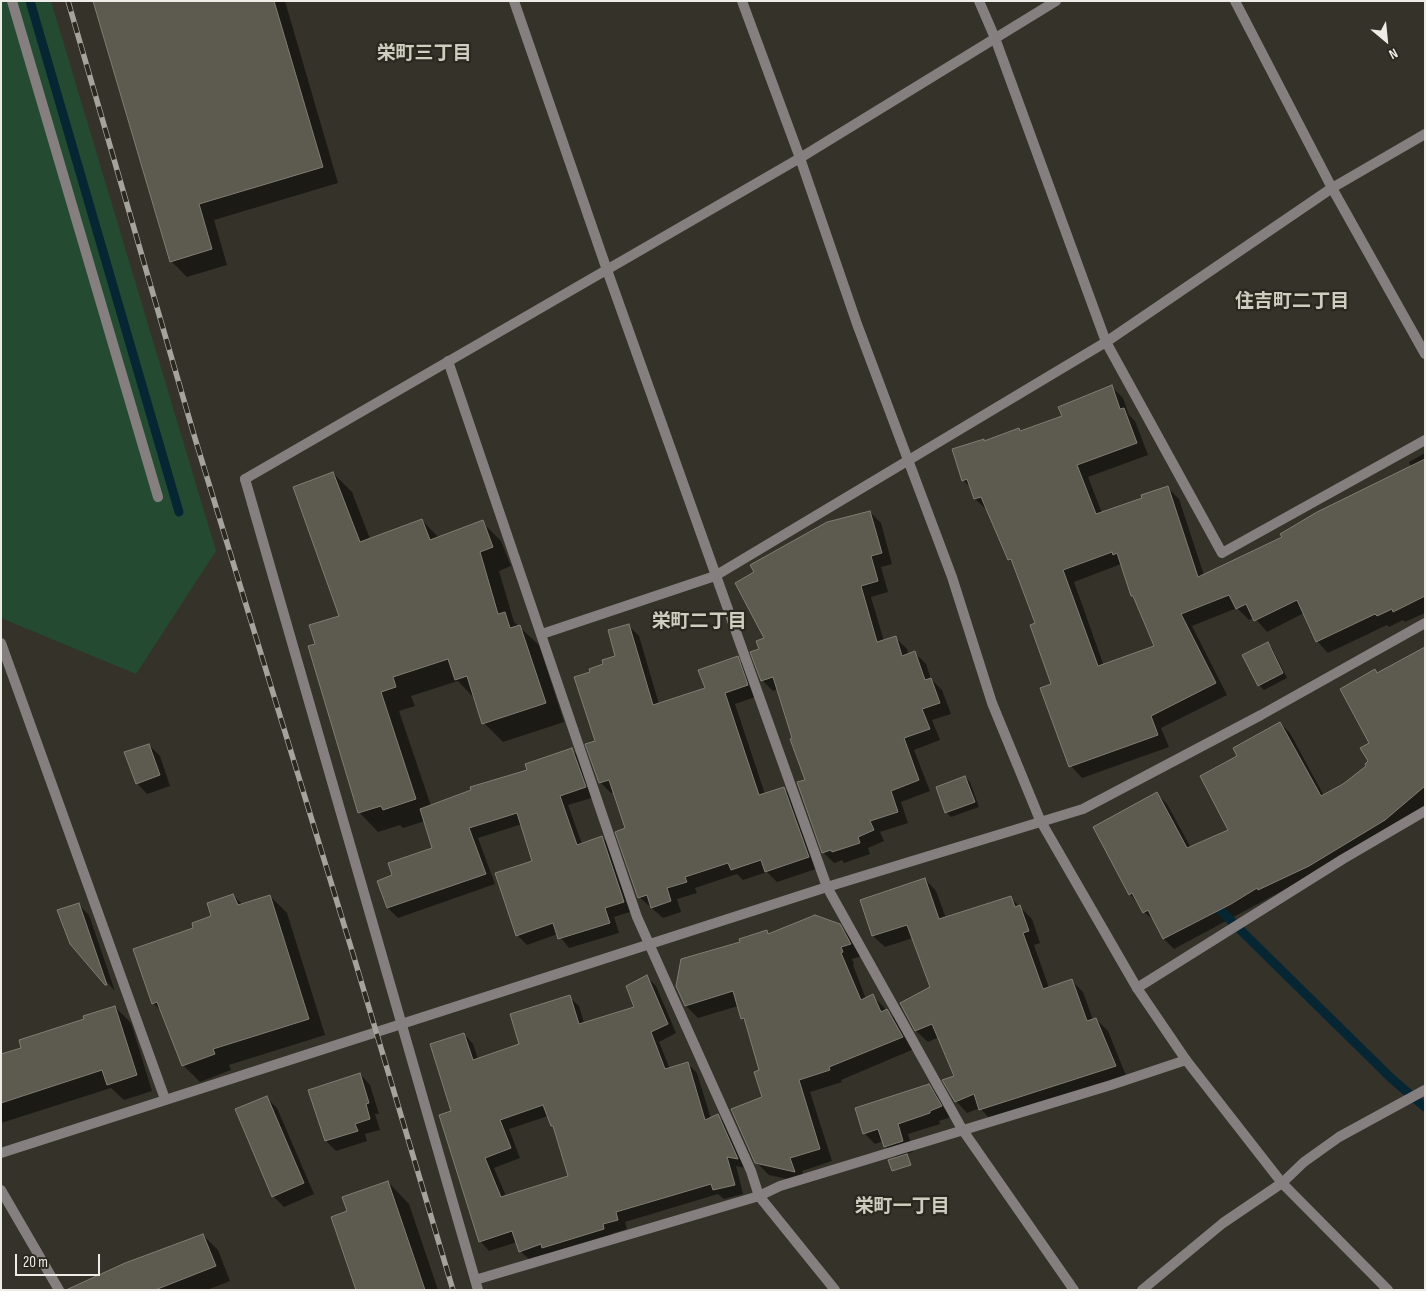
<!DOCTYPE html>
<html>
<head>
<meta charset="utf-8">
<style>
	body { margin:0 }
	#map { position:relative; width:1426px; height:1291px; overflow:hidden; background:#343229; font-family:"Sofia Sans Condensed",sans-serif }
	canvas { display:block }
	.frame { position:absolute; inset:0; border:2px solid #eeece6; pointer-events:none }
	.north { position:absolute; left:1361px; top:15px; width:50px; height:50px; -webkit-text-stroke:4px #2a281f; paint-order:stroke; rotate:152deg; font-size:14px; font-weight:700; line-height:20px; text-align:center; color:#eeece6 }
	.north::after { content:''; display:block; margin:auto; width:18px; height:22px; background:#eeece6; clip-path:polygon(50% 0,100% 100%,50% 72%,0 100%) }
	.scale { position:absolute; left:15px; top:1254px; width:85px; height:22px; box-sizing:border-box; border:2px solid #eeece6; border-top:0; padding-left:6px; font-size:15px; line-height:18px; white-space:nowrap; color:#eeece6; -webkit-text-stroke:4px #2a281f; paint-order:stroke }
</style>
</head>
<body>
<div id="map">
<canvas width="1426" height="1291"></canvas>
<div class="frame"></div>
<div class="north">N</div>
<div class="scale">20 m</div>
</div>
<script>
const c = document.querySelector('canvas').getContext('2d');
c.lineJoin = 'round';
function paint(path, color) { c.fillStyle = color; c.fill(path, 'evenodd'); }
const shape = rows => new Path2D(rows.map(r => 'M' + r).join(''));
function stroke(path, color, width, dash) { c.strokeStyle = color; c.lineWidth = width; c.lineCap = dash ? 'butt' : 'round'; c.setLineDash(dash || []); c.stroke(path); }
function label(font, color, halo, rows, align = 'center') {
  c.font = font + ' "Sofia Sans Condensed","Noto Sans JP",sans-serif'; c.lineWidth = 4.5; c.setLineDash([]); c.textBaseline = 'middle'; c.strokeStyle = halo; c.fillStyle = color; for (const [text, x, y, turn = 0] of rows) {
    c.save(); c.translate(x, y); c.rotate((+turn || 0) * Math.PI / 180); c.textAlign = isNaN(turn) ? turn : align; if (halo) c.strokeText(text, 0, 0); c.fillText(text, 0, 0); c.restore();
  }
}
paint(shape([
	[1,1,51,1,216,551,136,674,1,618]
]), '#244b31');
paint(shape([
	[95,1,285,1,338,183,214,220,227,265,187,277,171,261],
	[1112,387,1123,398,1129,415,1135,421,1148,455,1088,477,1102,513,1144,499,1167,487,1179,499,1204,575,1284,538,1411,467,1409,462,1425,453,1425,613,1405,622,1403,620,1389,627,1387,625,1328,653,1317,641,1304,613,1267,632,1254,617,1249,620,1237,608,1192,626,1227,695,1161,728,1169,747,1082,778,1071,766,1036,623,1015,565,1009,559,987,510,975,499,972,489,963,480,985,442,1063,416],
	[1121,564,1132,596,1136,600,1156,646,1104,666,1074,582],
	[333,473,352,492,370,539,422,520,439,538,482,522,501,541,511,566,499,571,514,622,539,645,564,722,503,742,484,723,475,699,458,681,411,696,415,706,399,711,431,806,529,771,572,750,582,760,595,797,568,805,582,844,602,837,612,847,633,911,614,917,619,933,569,948,558,934,527,945,517,935,534,862,522,824,478,838,495,884,398,918,388,908,379,881,394,876,434,848,425,821,403,828,400,825,378,832,359,812,317,644,341,617],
	[870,512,881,523,892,564,881,567,888,592,871,597,884,641,896,638,907,649,909,655,915,653,926,664,931,679,942,690,951,714,932,720,940,740,914,750,930,791,901,802,908,823,880,832,884,841,868,848,870,854,844,863,842,860,834,863,823,852,806,781,778,689,773,691,762,680,761,650,765,639],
	[628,625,639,636,659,704,707,689,737,658,748,669,758,696,735,704,765,794,784,788,795,799,819,868,777,882,767,872,743,880,737,874,695,888,697,893,677,899,681,912,663,918,639,897,626,829,614,792,611,793,600,782,591,673,616,656],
	[1267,643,1272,648,1287,678,1264,690,1259,685],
	[1425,648,1425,805,1395,830,1174,949,1164,939,1155,921,1144,912,1130,894,1157,794,1167,804,1191,848,1230,831,1239,756,1280,723,1290,733,1324,796,1344,785,1368,766,1370,761,1375,671,1379,674],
	[149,745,160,756,170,786,147,794,137,783],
	[965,777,970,782,979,807,951,817,946,812],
	[925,879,936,891,946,918,1011,898,1032,919,1040,943,1034,945,1049,988,1071,980,1083,992,1093,1020,1096,1019,1108,1031,1127,1078,992,1121,980,1108,967,1113,956,1101,955,1077,939,1037,928,1042,916,1031,901,1003,932,988,913,938,885,947,873,936,862,901],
	[233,895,243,905,270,896,287,913,325,1035,229,1065,231,1070,200,1082,183,1065,162,1012,153,1003,194,928,213,917],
	[78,904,89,915,115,991,71,943],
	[839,925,852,938,862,956,852,959,854,964,853,965,866,999,873,996,899,1023,914,1049,841,1080,842,1082,810,1092,832,1161,802,1171,806,1183,769,1175,756,1162,763,1098,761,1071,747,1023,742,1018,738,1006,698,1018,686,1006,742,942,767,932,769,934],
	[647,977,656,986,676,1033,659,1042,670,1069,687,1063,697,1073,711,1119,718,1116,727,1125,746,1168,736,1166,743,1194,724,1199,718,1194,625,1222,627,1229,611,1234,613,1238,530,1260,520,1251,517,1242,489,1251,480,1241,453,1112,464,1034,473,1044,478,1059,521,1045,569,997,579,1006,584,1023,636,1007],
	[548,1116,556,1130,570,1177,506,1196,494,1168,520,1158,509,1129],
	[115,1007,131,1023,152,1091,124,1100,111,1088,1,1123,1,1055,22,1049],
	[360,1074,370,1085,379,1114,375,1114,380,1130,365,1134,367,1141,336,1151,326,1141],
	[929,1086,939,1096,951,1117,939,1121,940,1124,908,1134,913,1152,896,1157,885,1146,883,1141,875,1144,864,1133],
	[266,1097,277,1108,314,1194,284,1207,273,1196],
	[388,1182,409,1204,438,1290,357,1290,348,1212],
	[203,1235,218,1250,230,1281,207,1290,83,1290]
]), '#0007');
stroke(shape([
	[30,1,179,512],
	[1212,902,1392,1079,1425,1107]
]), '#072634', 9);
const building = shape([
	[93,1,274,1,323,167,199,204,212,249,170,262,93,1],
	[1112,385,1120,409,1124,408,1137,443,1077,465,1096,514,1142,498,1141,495,1168,486,1198,577,1282,537,1280,534,1317,512,1425,459,1425,596,1393,612,1392,609,1377,616,1375,614,1316,642,1297,600,1254,621,1246,604,1236,609,1229,595,1181,614,1216,683,1151,716,1158,735,1069,767,1040,688,1051,684,1030,625,1035,623,1011,559,1008,560,981,497,974,499,967,479,962,481,952,449,984,439,984,441,1019,428,1020,431,1062,416,1058,407,1112,385],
	[1112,552,1113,555,1117,553,1131,596,1133,596,1154,646,1098,666,1063,570,1112,552],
	[333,472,360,542,422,519,430,540,483,520,493,547,480,552,498,614,505,612,510,628,520,625,546,703,482,724,467,676,455,680,448,659,393,677,396,687,381,692,416,799,383,810,381,806,358,813,308,646,315,644,309,625,339,616,293,487,333,472],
	[870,511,882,553,871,556,878,581,861,586,877,642,896,636,902,656,915,651,925,680,931,678,940,703,922,709,930,729,904,738,919,780,891,791,898,812,870,821,874,830,858,837,860,843,832,852,831,850,822,853,797,782,805,780,790,739,792,738,773,677,761,681,750,652,759,649,756,641,764,638,735,583,754,572,750,565,827,522,870,511],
	[629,624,653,705,705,688,698,670,738,656,748,685,725,693,759,795,784,787,809,857,765,872,761,860,731,870,728,863,685,877,687,882,667,888,671,901,651,908,647,895,638,898,615,832,625,828,609,780,599,783,585,744,595,741,574,677,590,672,589,669,603,664,602,660,615,656,608,630,629,624],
	[1268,642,1283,673,1258,686,1242,655,1268,642],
	[1425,647,1425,786,1385,820,1309,866,1258,890,1257,888,1231,904,1163,939,1148,910,1143,913,1132,893,1129,895,1093,827,1157,792,1187,848,1228,830,1200,776,1237,756,1233,748,1280,722,1321,796,1343,784,1366,766,1365,764,1368,761,1360,748,1369,743,1340,689,1375,669,1377,673,1425,647],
	[149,744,160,775,136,784,124,752,149,744],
	[572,748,586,787,560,796,577,845,602,836,624,902,605,908,610,923,558,939,553,923,516,936,495,873,532,861,517,813,469,828,486,874,387,908,377,881,392,875,388,863,432,848,420,809,471,790,470,787,527,770,525,764,572,748],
	[965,776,975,802,945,813,936,787,965,776],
	[925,878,939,919,1011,896,1015,907,1020,905,1029,931,1023,933,1043,989,1072,979,1087,1021,1096,1018,1116,1066,979,1110,974,1094,955,1102,942,1080,954,1076,932,1024,915,1031,900,1003,930,987,907,925,872,936,860,900,925,878],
	[233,894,238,905,270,895,309,1019,213,1049,215,1054,182,1066,157,1002,152,1004,133,949,193,928,192,923,211,916,207,903,233,894],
	[79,903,107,985,105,985,70,944,57,910,79,903],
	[815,915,840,924,851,944,841,947,843,952,841,953,861,1000,873,994,881,1012,887,1009,903,1037,829,1067,830,1070,799,1080,820,1149,790,1158,795,1172,755,1163,731,1109,762,1097,754,1072,759,1070,744,1018,741,1019,733,991,685,1006,676,986,681,959,740,942,739,939,767,930,768,934,815,915],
	[647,975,668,1024,651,1032,665,1069,688,1062,705,1120,718,1114,738,1159,727,1157,735,1185,713,1190,711,1184,616,1212,618,1220,603,1224,604,1229,542,1248,541,1244,519,1252,512,1231,479,1242,439,1115,451,1111,430,1044,464,1033,473,1060,519,1044,510,1014,570,995,579,1024,634,1007,626,986,647,975],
	[543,1105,551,1126,553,1126,568,1176,501,1197,485,1158,511,1148,500,1120,543,1105],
	[115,1006,137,1075,107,1085,102,1070,1,1103,1,1054,21,1048,19,1040,84,1019,83,1016,115,1006],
	[360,1073,369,1103,366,1104,370,1119,355,1124,358,1131,325,1141,308,1090,360,1073],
	[929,1084,942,1106,930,1111,930,1113,898,1124,903,1141,884,1147,878,1129,863,1134,855,1108,929,1084],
	[267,1096,304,1183,272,1197,235,1109,267,1096],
	[907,1154,911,1165,892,1171,888,1160,907,1154],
	[388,1181,425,1290,356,1290,331,1217,347,1211,342,1197,388,1181],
	[203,1234,216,1266,155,1290,66,1290,125,1263,203,1234]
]);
paint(building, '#5d5a50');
stroke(building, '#807d73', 1);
stroke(shape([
	[12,1,158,497]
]), '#857f7f', 10);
stroke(shape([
	[514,1,607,270,827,887,962,1129,1074,1290],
	[979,1,995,38,1106,342,1222,553,1425,440],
	[1235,1,1332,188,1425,354],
	[448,361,637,917,751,1171,759,1196,835,1290],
	[245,479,478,1290],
	[542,634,715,576,1106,342,1332,188,1425,134],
	[1,643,165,1099],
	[1137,988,1343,859,1425,811],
	[1,1190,59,1290],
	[475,1280,759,1196,780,1186,1111,1085,1186,1060],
	[1142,1290,1223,1223,1282,1183,1304,1162,1339,1137,1425,1090]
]), '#857f7f', 10);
stroke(shape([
	[742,1,800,158,857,324,952,577,992,703,1040,820,1137,988,1186,1060,1282,1183,1388,1290],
	[245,479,800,158,1056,1],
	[1,1153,827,887,1083,809,1261,715,1425,623]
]), '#857f7f', 10);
const rail = shape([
	[68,1,194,435,353,954,453,1290]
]);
stroke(rail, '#a5a39c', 5.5);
stroke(rail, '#2a281f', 4, [11]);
label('bold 19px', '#cfccc0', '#2a281f', [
	["栄町三丁目",424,54],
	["住吉町二丁目",1292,302],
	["栄町二丁目",699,622],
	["栄町一丁目",902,1207]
]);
</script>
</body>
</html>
